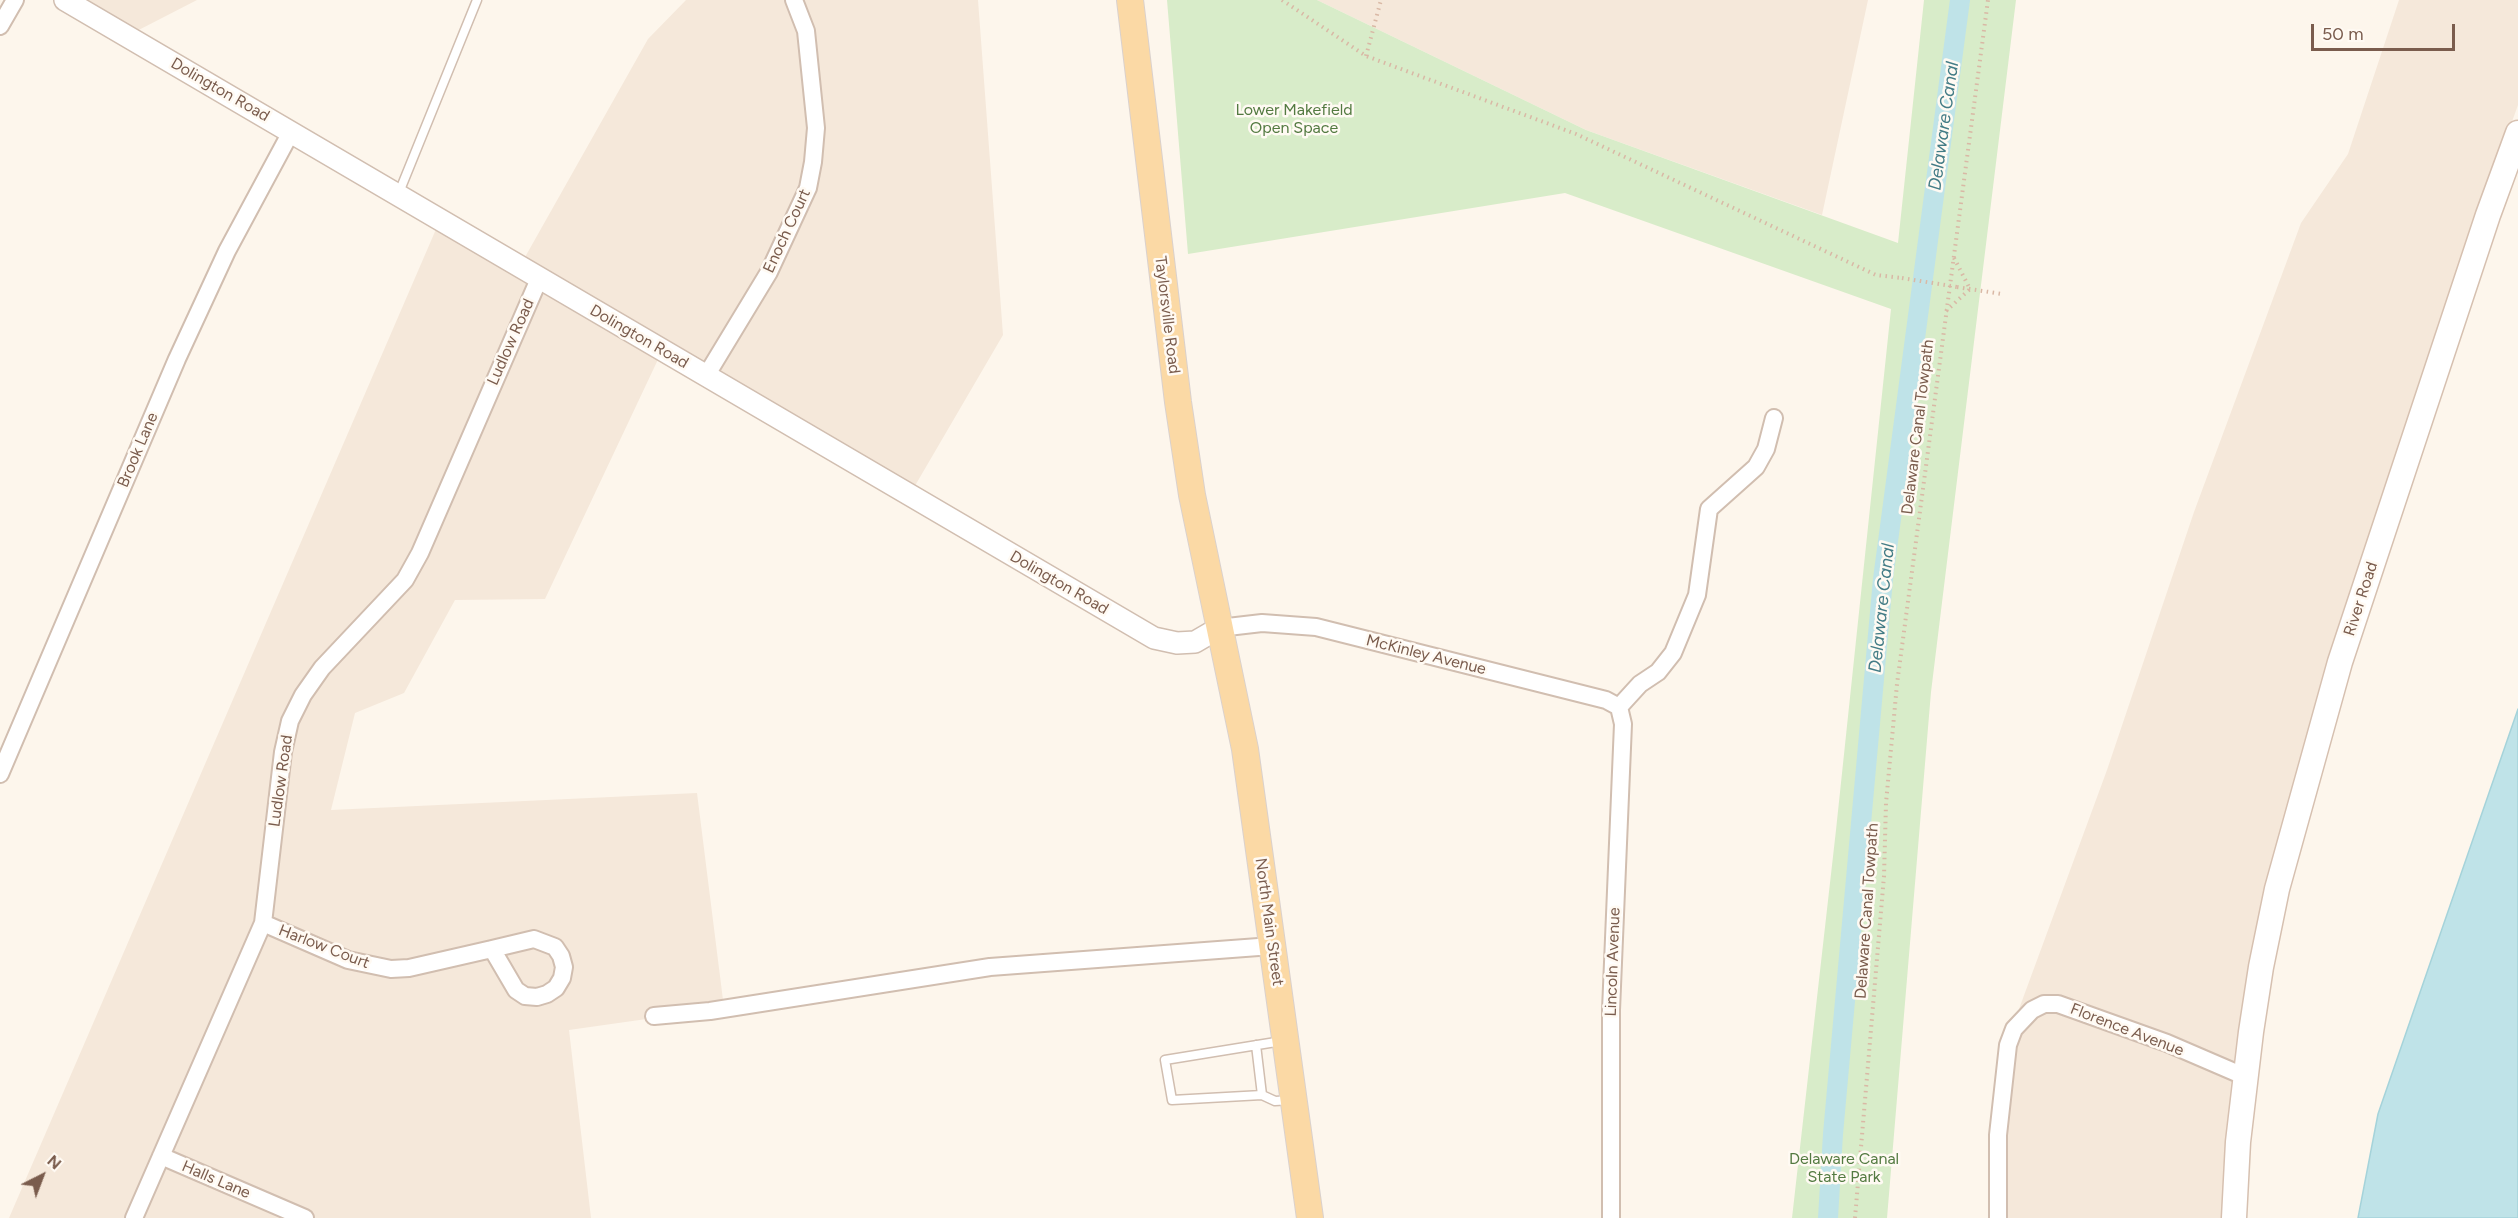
<!DOCTYPE html>
<html>
<head>
<meta charset="utf-8">
<style>
	body { margin:0 }
	#map { position:relative; width:2518px; height:1218px; overflow:hidden; background:#fdf6ec; font-family:Figtree,sans-serif }
	canvas { display:block }
	.north { position:absolute; left:12px; top:1146px; width:60px; height:60px; -webkit-text-stroke:4px #fffaf3; paint-order:stroke; rotate:42deg; font-size:16px; font-weight:700; line-height:24px; text-align:center; color:#7a5c4d }
	.north::after { content:''; display:block; margin:auto; width:21px; height:27px; background:#7a5c4d; clip-path:polygon(50% 0,100% 100%,50% 72%,0 100%) }
	.scale { position:absolute; left:2311px; top:24px; width:144px; height:27px; box-sizing:border-box; border:3px solid #7a5c4d; border-top:0; padding-left:8px; font-size:18px; line-height:21px; white-space:nowrap; color:#7a5c4d; -webkit-text-stroke:4px #fffaf3; paint-order:stroke }
</style>
</head>
<body>
<div id="map">
<canvas width="2518" height="1218"></canvas>
<div class="north">N</div>
<div class="scale">50 m</div>
</div>
<script>
const c = document.querySelector('canvas').getContext('2d');
c.lineJoin = 'round';
function paint(path, color) { c.fillStyle = color; c.fill(path, 'evenodd'); }
const shape = rows => new Path2D(rows.map(r => 'M' + r).join(''));
function stroke(path, color, width, dash) { c.strokeStyle = color; c.lineWidth = width; c.lineCap = dash ? 'butt' : 'round'; c.setLineDash(dash || []); c.stroke(path); }
function label(font, color, halo, rows, align = 'center') {
  c.font = font + ' Figtree,sans-serif'; c.lineWidth = 5; c.setLineDash([]); c.textBaseline = 'middle'; c.strokeStyle = halo; c.fillStyle = color; for (const [text, x, y, turn = 0] of rows) {
    c.save(); c.translate(x, y); c.rotate((+turn || 0) * Math.PI / 180); c.textAlign = isNaN(turn) ? turn : align; if (halo) c.strokeText(text, 0, 0); c.fillText(text, 0, 0); c.restore();
  }
}
paint(shape([
	[65,0,197,0,127,36],
	[686,0,978,0,1003,335,909,496,662,351,545,599,455,600,404,693,355,713,331,810,697,793,724,1008,569,1030,591,1218,9,1218,440,220,520,266,648,39],
	[1317,0,1868,0,1822,215,1586,130],
	[2399,0,2518,0,2518,105,2443,312,2266,886,2248,967,2227,1218,2008,1218,2008,1114,2019,1009,2107,770,2194,512,2301,223,2348,154]
]), '#f5e8da');
paint(shape([
	[1167,0,1317,0,1586,130,1898,243,1924,0,2016,0,1931,692,1887,1218,1792,1218,1836,830,1891,309,1565,193,1188,254]
]), '#d8ecc9');
const water = shape([
	[2518,709,2518,1218,2358,1218,2378,1114,2518,709]
]);
paint(water, '#bfe3e8');
stroke(water, '#a5d3da', 1.5);
stroke(shape([
	[1828,1218,1833,1134,1883,579,1960,0]
]), '#bfe3e8', 20);
const service = shape([
	[398,195,477,0],
	[1282,1041,1165,1060,1172,1100,1262,1095,1275,1101,1292,1100],
	[1256,1045,1262,1095]
]);
const minor = shape([
	[0,26,15,0],
	[706,376,769,272,808,188,813,162,816,128,806,31,794,0],
	[1219,628,1262,623,1316,627,1606,700,1619,707],
	[1619,707,1640,684,1658,672,1673,653,1697,595,1709,509,1756,467,1766,449,1774,418],
	[0,774,177,359,227,251,291,132],
	[263,923,348,960,391,969,409,968,492,949],
	[534,939,555,947,561,956,564,967,562,978,556,988,547,994,537,997,525,996,516,990,492,949,534,939],
	[654,1016,710,1011,990,967,1272,946],
	[161,1156,305,1218],
	[134,1218,263,923,283,752,290,721,303,695,322,668,405,580,420,553,539,279],
	[1611,1218,1611,1010,1623,724,1619,707],
	[1998,1218,1998,1135,2008,1045,2014,1029,2032,1010,2044,1004,2058,1004,2167,1043,2246,1077]
]);
const tertiary = shape([
	[65,0,1154,638,1177,643,1195,642,1219,628]
]);
const secondary = shape([
	[2234,1218,2238,1142,2251,1032,2261,967,2277,889,2340,662,2488,215,2518,133]
]);
const primary = shape([
	[1130,0,1178,402,1192,495,1245,749,1310,1218]
]);
stroke(service, '#d1beb0', 11);
stroke(minor, '#d1beb0', 20);
stroke(tertiary, '#d1beb0', 24);
stroke(secondary, '#d6c0b0', 27);
stroke(primary, '#dad1cd', 28);
stroke(shape([
	[1282,0,1366,56,1576,134,1876,275,1902,278],
	[1366,56,1381,0],
	[1957,287,2002,294],
	[1946,311,1970,289,1953,256],
	[1855,1218,1884,876,1886,803,1897,684,1988,0]
]), '#d9b8a5', 4, [1.5, 4.5]);
stroke(service, '#fff', 8);
stroke(minor, '#fff', 16);
stroke(tertiary, '#fff', 21);
stroke(secondary, '#fff', 24);
stroke(primary, '#fbd9a5', 26);
stroke(shape([
	[1902,278,1957,287]
]), '#d9b8a5', 4, [1.5, 4.5]);
label('16px', '#7a5c4d', '#fffaf3', [
	["Dolington Road",220,90,30],
	["Enoch Court",787,231,-65],
	["Taylorsville Road",1167,315,83],
	["Dolington Road",639,337,30],
	["Ludlow Road",511,342,-66],
	["Delaware Canal Towpath",1918,427,-83],
	["Brook Lane",138,450,-67],
	["Dolington Road",1059,583,30],
	["River Road",2361,599,-72],
	["McKinley Avenue",1426,655,14],
	["Ludlow Road",281,781,-82],
	["Delaware Canal Towpath",1867,911,-86],
	["North Main Street",1269,922,82],
	["Harlow Court",324,947,21],
	["Lincoln Avenue",1613,962,-88],
	["Florence Avenue",2127,1030,21],
	["Halls Lane",216,1180,23]
]);
label('16px', '#537a41', '#fffaf3', [
	["Lower Makefield",1294,110],
	["Open Space",1294,128],
	["Delaware Canal",1844,1159],
	["State Park",1844,1177]
]);
label('italic 18px', '#437c86', '#fffaf3', [
	["Delaware Canal",1944,126,-82],
	["Delaware Canal",1882,608,-84]
]);
</script>
</body>
</html>
